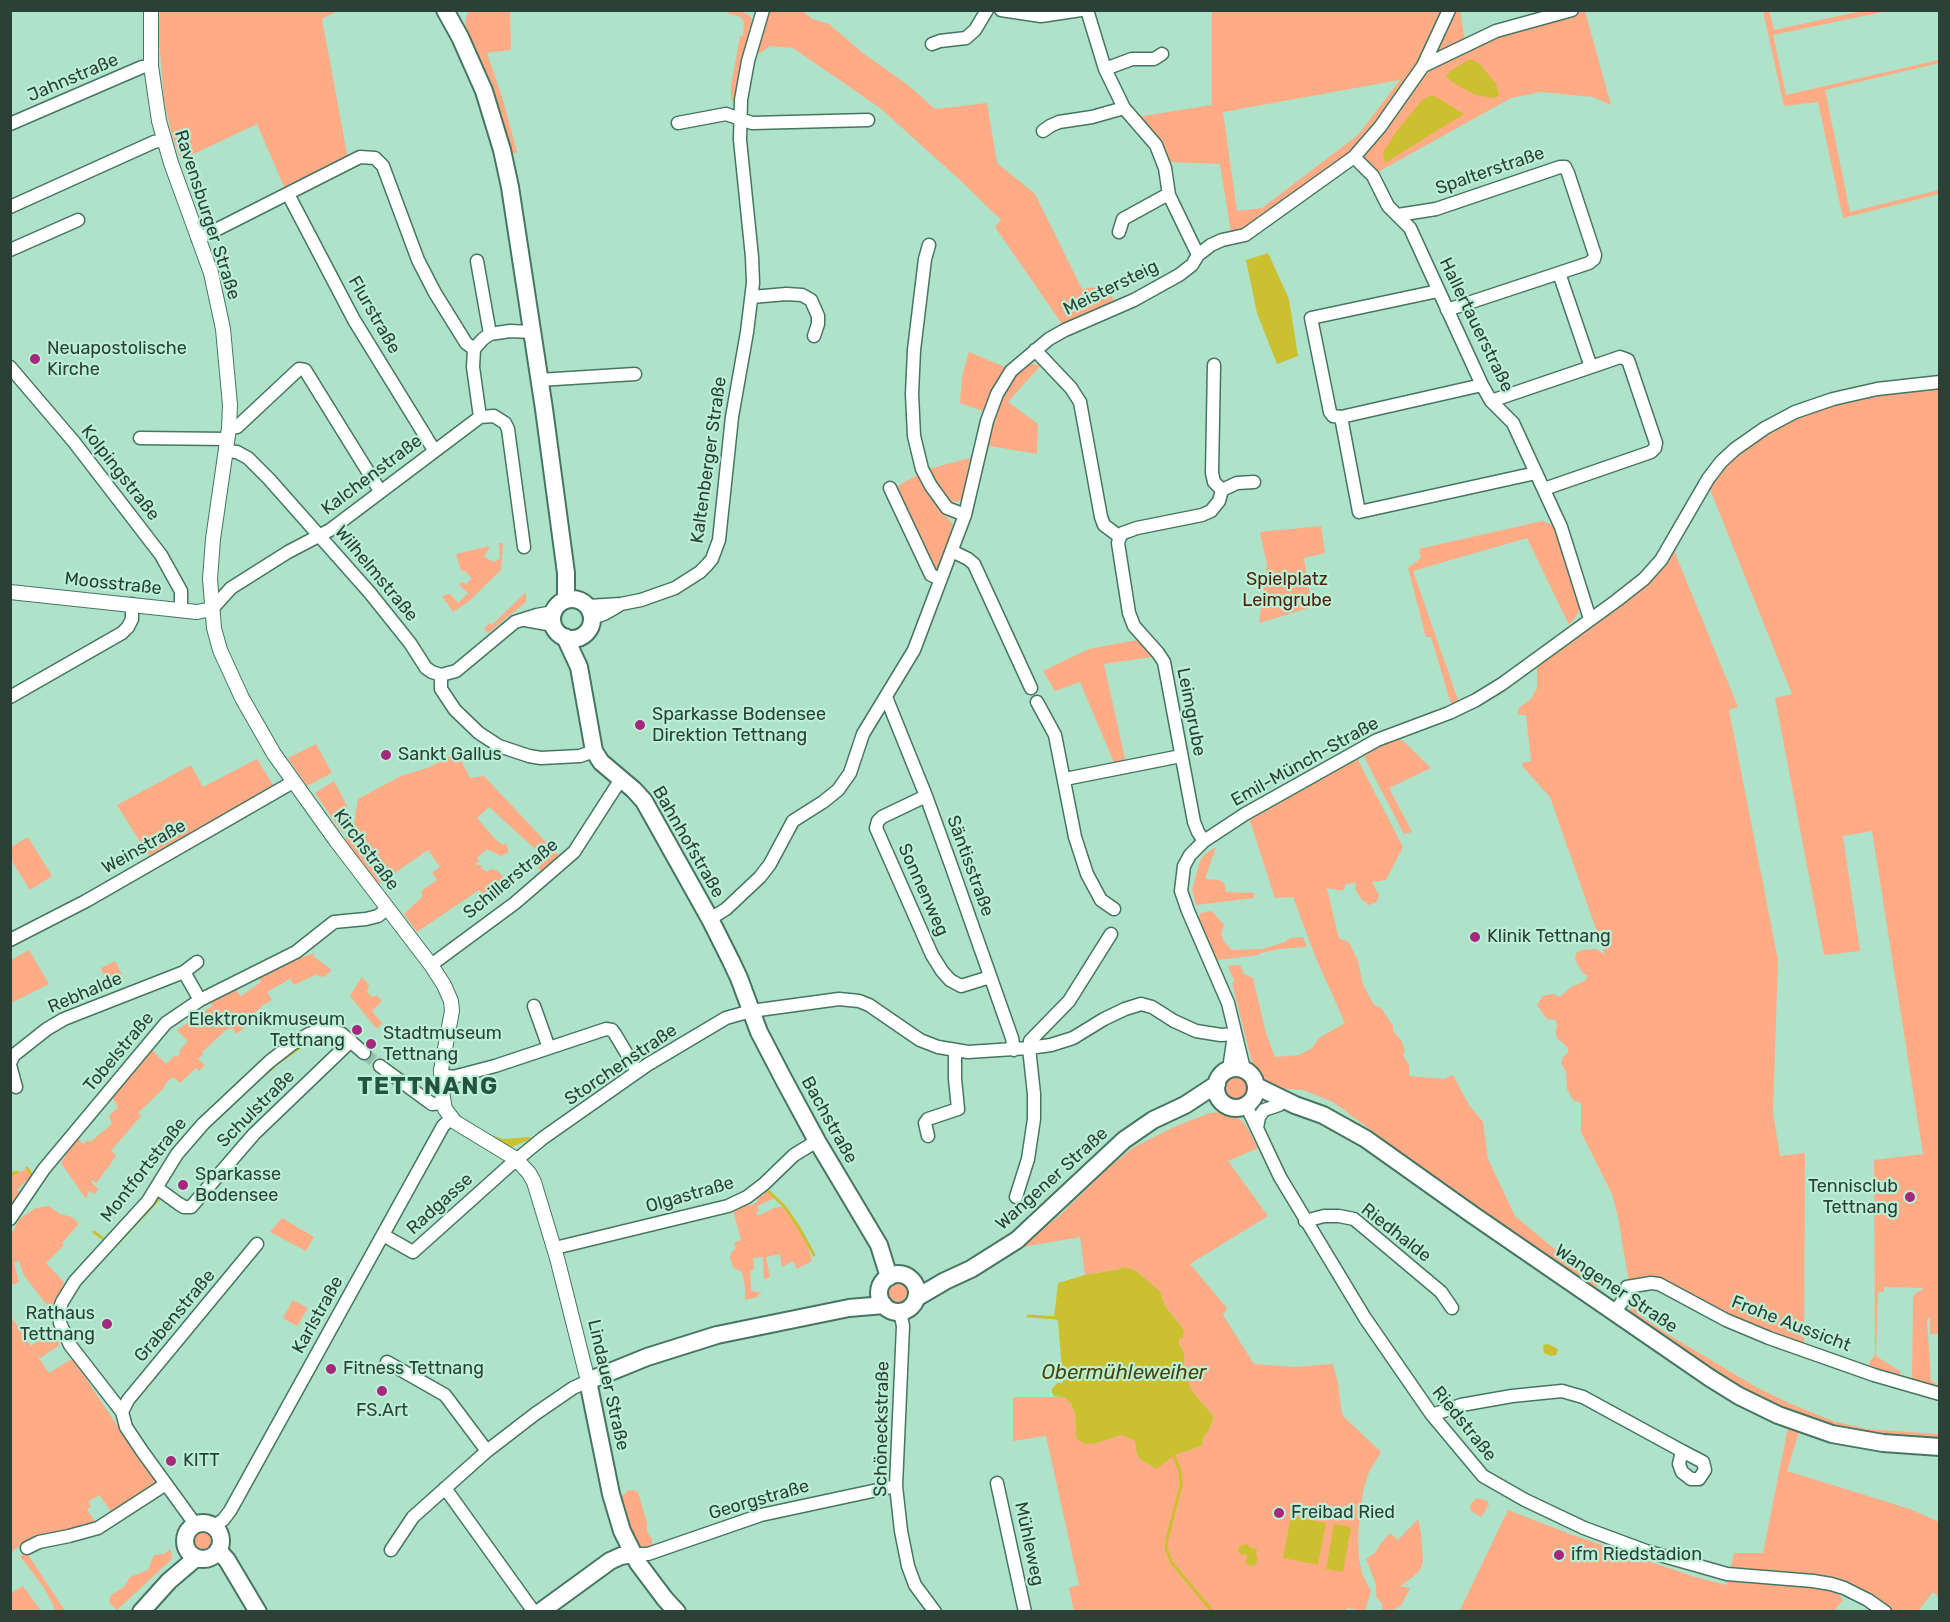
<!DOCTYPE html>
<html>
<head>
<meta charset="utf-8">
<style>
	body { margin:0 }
	#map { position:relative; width:1950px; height:1622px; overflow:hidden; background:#aee2c9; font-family:Rubik,sans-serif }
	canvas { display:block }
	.frame { position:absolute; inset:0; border:12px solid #2b4037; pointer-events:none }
</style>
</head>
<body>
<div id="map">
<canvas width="1950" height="1622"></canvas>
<div class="frame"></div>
</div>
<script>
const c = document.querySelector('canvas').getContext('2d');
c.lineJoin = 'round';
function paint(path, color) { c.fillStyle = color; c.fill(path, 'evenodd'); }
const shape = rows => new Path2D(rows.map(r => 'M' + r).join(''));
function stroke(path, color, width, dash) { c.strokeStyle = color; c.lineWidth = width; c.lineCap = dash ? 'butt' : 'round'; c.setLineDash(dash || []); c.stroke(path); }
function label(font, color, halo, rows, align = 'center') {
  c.font = font + ' Rubik,sans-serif'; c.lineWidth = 4.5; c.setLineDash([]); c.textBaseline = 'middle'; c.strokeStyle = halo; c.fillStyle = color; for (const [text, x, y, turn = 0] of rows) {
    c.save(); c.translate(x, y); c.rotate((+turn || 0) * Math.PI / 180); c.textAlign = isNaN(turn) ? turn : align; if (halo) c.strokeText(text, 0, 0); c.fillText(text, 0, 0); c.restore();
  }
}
paint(shape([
	[160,11,337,11,322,19,348,159,286,191,257,124,181,160,172,136,164,100,158,29],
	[469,11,510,11,511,50,487,53,503,100,517,152,508,156,484,77,465,27,466,17],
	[728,11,742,11,750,16,752,20,740,68,735,101,731,101,731,86,740,36,743,36,744,22,741,17,729,14],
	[769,11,803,11,812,19,829,24,864,54,908,85,935,109,987,103,997,163,1035,194,1082,289,1104,286,1115,301,1062,324,995,227,1001,220,962,182,880,108,793,48,770,46,760,53,754,53],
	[1212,11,1446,11,1423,56,1387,111,1354,150,1242,230,1231,233,1220,164,1167,162,1137,117,1212,105],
	[1400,80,1358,135,1262,208,1237,211,1223,112],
	[1452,11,1460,11,1465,41,1437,55,1431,51],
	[1585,11,1611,105,1593,97,1540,92,1511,98,1376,173,1360,156,1428,68,1486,40,1532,24],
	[1763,11,1769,11,1774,30,1862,11,1887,11,1773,35,1786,95,1939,60,1939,63,1825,90,1850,212,1939,190,1939,194,1843,218,1818,102,1784,106],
	[969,352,1007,368,983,411,960,403,962,376],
	[1032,364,1041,365,1008,402,1038,424,1037,454,984,445,1002,394,1018,370,1025,365],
	[1939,385,1939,1334,1930,1334,1930,1318,1927,1320,1931,1381,1939,1385,1937,1390,1912,1381,1913,1297,1917,1292,1921,1291,1923,1288,1884,1287,1884,1291,1878,1293,1876,1356,1901,1372,1898,1377,1878,1371,1869,1366,1870,1361,1875,1355,1874,1160,1923,1154,1872,831,1843,836,1860,951,1824,955,1775,698,1792,694,1708,484,1734,455,1783,421,1833,401],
	[970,458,963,499,957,502,949,501,945,497,929,469],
	[919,474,941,511,952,523,953,528,937,571,933,570,896,487],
	[1542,521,1553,525,1580,607,1577,615,1569,625,1527,538,1413,571,1459,703,1452,707,1431,637,1426,637,1408,568,1421,558,1419,549],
	[1321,526,1325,553,1304,558,1312,607,1259,623,1267,565,1260,532],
	[499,543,503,543,501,570,468,602,453,612,442,596,450,594,458,603,468,593,459,585,462,582,466,584,472,579,465,571,461,571,456,554,490,546,484,557,494,562,500,558],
	[1673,548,1738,707,1729,710,1778,960,1773,1113,1780,1156,1805,1153,1804,1350,1659,1284,1629,1283,1618,1217,1612,1194,1581,1132,1581,1103,1573,1100,1567,1089,1566,1072,1561,1063,1563,1057,1568,1053,1568,1048,1557,1038,1555,1031,1557,1028,1556,1020,1547,1019,1537,1005,1543,996,1553,994,1560,997,1571,987,1585,981,1588,976,1582,972,1575,959,1576,953,1582,950,1596,949,1605,955,1550,797,1523,767,1522,763,1531,761,1526,715,1518,715,1518,711,1520,707,1531,699,1537,688,1537,666,1599,619],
	[526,592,526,602,488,633,484,628,490,623,492,625],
	[1137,640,1152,657,1104,664,1126,763,1115,765,1080,682,1055,691,1043,671,1089,649],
	[1393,739,1402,740,1431,768,1389,788,1412,832,1404,834,1364,757,1378,745],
	[316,744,332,773,307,786,288,758],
	[457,752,470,778,484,776,561,858,543,875,538,867,545,858,489,807,477,818,496,840,503,845,506,843,509,852,501,856,487,849,477,858,479,861,475,864,482,866,481,868,487,872,490,869,498,871,505,879,483,895,479,890,417,932,404,914,422,897,422,890,437,880,432,873,440,867,428,850,377,885,344,839,353,829,358,799,401,776,430,767],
	[1356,756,1403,847,1386,880,1372,882,1379,895,1377,902,1369,905,1362,900,1355,889,1356,883,1346,884,1343,891,1327,888,1338,935,1340,939,1349,942,1358,961,1363,985,1374,1005,1381,1008,1393,1026,1393,1031,1401,1040,1405,1051,1403,1055,1409,1065,1409,1076,1444,1079,1453,1075,1469,1105,1483,1122,1488,1159,1515,1216,1600,1287,1590,1285,1452,1190,1333,1102,1303,1090,1276,1088,1267,1083,1253,1067,1232,983,1235,981,1227,966,1240,965,1244,974,1253,978,1266,1033,1275,1057,1299,1055,1312,1048,1319,1038,1345,1023,1315,956,1293,897,1275,898,1249,818],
	[257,759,276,790,151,859,117,805,191,765,203,787],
	[334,781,347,806,343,834,315,793],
	[28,837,52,876,30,890,10,858,11,847],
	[1216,847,1205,879,1219,880,1224,883,1226,892,1254,893,1254,898,1196,905,1192,890,1200,861,1205,854],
	[1212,911,1224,925,1221,933,1224,942,1232,950,1263,949,1285,942,1290,938,1303,937,1307,947,1279,949,1261,953,1258,955,1217,960,1199,924,1200,913],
	[29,950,49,984,11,1003,11,960],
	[315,953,313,956,332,970,324,977,318,976,317,974,294,985,290,979,267,992,272,1000,261,1006,261,1008,251,1015,254,1021,251,1023,249,1021,250,1024,236,1034,232,1028,226,1030,202,1052,203,1054,198,1059,205,1065,199,1071,196,1068,180,1083,173,1077,165,1084,164,1088,138,1113,141,1116,111,1151,116,1155,110,1165,96,1183,93,1180,91,1182,98,1189,95,1194,89,1191,86,1199,61,1163,77,1137,83,1144,88,1140,90,1142,112,1124,109,1116,118,1107,112,1097,150,1048,166,1064,175,1055,177,1057,180,1053,179,1051,188,1041,177,1030,212,1006,210,1001,233,987,241,996,261,982,258,976,284,963],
	[115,961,124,979,108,987,101,968],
	[362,977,369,985,367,992,372,997,377,996,382,1001,372,1011,382,1023,378,1028,376,1028,350,996],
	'1222 1088a14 14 0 1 1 28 0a14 14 0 1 1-28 0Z',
	[1220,1112,1239,1119,1245,1124,1258,1148,1228,1161,1268,1216,1190,1264,1227,1308,1223,1315,1254,1364,1294,1367,1333,1364,1338,1383,1342,1415,1381,1452,1369,1472,1363,1491,1358,1536,1359,1559,1362,1574,1371,1591,1365,1611,1347,1608,1346,1612,1074,1611,1069,1588,1079,1585,1046,1436,1013,1441,1013,1397,1064,1397,1071,1404,1075,1414,1076,1438,1093,1444,1122,1435,1136,1441,1137,1455,1142,1461,1157,1468,1174,1455,1202,1446,1203,1438,1209,1430,1214,1417,1192,1391,1185,1375,1184,1352,1179,1344,1179,1339,1184,1330,1165,1306,1160,1291,1135,1270,1120,1269,1085,1275,1080,1237,1017,1248,1059,1216,1107,1169,1134,1147,1176,1126,1210,1113],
	[27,1169,34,1180,31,1183,27,1180,17,1190,23,1196,11,1213,11,1175],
	[763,1186,775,1198,757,1206,759,1211,756,1212,758,1216,774,1208,784,1206,798,1226,808,1247,812,1261,797,1269,793,1261,782,1267,780,1254,766,1257,770,1277,764,1279,763,1257,753,1258,754,1269,750,1271,751,1291,763,1293,758,1294,758,1297,745,1300,745,1287,742,1272,733,1267,730,1258,731,1252,736,1249,734,1243,741,1240,733,1210,746,1202,750,1206,757,1202,757,1197,764,1195],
	[49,1206,60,1214,72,1217,79,1224,62,1243,64,1245,46,1263,64,1282,57,1300,55,1305,51,1306,47,1305,32,1286,23,1274,19,1260,14,1263,19,1282,13,1285,11,1282,10,1233,13,1232,19,1219,36,1208],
	[282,1218,314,1237,306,1251,270,1232],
	'889 1293a9 9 0 1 1 18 0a9 9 0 1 1-18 0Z',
	[293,1300,308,1308,297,1326,283,1318],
	[1635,1302,1643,1307,1638,1314,1666,1333,1756,1387,1789,1403,1833,1421,1867,1429,1937,1434,1939,1431,1939,1440,1913,1440,1839,1428,1769,1404,1715,1373,1631,1315,1630,1309],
	[10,1315,31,1346,52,1332,60,1345,40,1358,36,1354,49,1373,70,1360,74,1361,137,1455,160,1484,114,1515,99,1495,88,1502,91,1506,87,1509,96,1523,34,1537,11,1552],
	[1788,1427,1799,1432,1787,1471,1910,1509,1939,1522,1939,1597,1933,1592,1918,1611,1893,1611,1879,1600,1844,1584,1838,1593,1843,1600,1834,1611,1459,1612,1508,1510,1570,1534,1695,1577,1727,1585,1734,1553,1763,1553],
	[633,1490,638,1492,647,1523,647,1531,652,1539,652,1545,645,1547,639,1545,634,1537,629,1524,622,1497,627,1491],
	[1477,1498,1487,1501,1489,1505,1481,1517,1471,1511,1470,1506,1473,1501],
	[1418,1519,1421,1533,1423,1561,1420,1570,1413,1577,1400,1586,1410,1588,1401,1606,1391,1611,1382,1611,1382,1604,1376,1596,1376,1584,1366,1559,1375,1553,1381,1543,1390,1533,1398,1540],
	'190 1540a11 11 0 1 1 22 0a11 11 0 1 1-22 0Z',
	[171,1549,172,1559,117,1610,109,1602,111,1595,124,1587,130,1577,148,1570,154,1555,164,1554],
	[27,1553,65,1611,56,1611,44,1588,20,1556],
	[23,1586,41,1611,11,1611,11,1593]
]), '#ffab86');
paint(shape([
	[1470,59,1480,64,1496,84,1499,96,1492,98,1476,95,1455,84,1446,77,1450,71],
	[1433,95,1464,114,1385,163,1383,153,1396,132,1422,100],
	[1268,253,1289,299,1298,356,1277,364,1257,313,1246,260],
	[488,1134,503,1139,530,1137,531,1139,512,1147,507,1147,487,1136],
	[1122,1267,1135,1270,1160,1291,1165,1306,1184,1330,1183,1338,1179,1339,1179,1344,1184,1352,1185,1375,1192,1391,1214,1417,1209,1430,1203,1438,1202,1446,1174,1455,1157,1469,1142,1461,1137,1455,1135,1441,1122,1435,1093,1444,1085,1444,1076,1438,1075,1414,1071,1404,1064,1397,1054,1396,1052,1393,1052,1389,1057,1383,1063,1383,1058,1321,1054,1318,1058,1283,1085,1275,1120,1269],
	[1548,1344,1556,1348,1558,1350,1556,1355,1551,1356,1544,1353,1543,1345],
	[1291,1516,1326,1523,1318,1565,1283,1558],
	[1334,1524,1351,1527,1343,1572,1326,1569],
	[1247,1544,1251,1548,1257,1549,1256,1555,1258,1559,1257,1563,1253,1566,1248,1565,1245,1560,1247,1557,1245,1554,1241,1555,1238,1550,1241,1545]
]), '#cbc02f');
stroke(shape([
	[257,1081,279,1062,309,1041],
	[27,1168,33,1177],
	[10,1174,17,1172],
	[764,1187,784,1206,798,1226,814,1255],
	[94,1232,102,1238],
	[114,1247,159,1199],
	[1028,1316,1057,1318],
	[1173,1453,1180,1471,1181,1485,1167,1539,1166,1548,1172,1563,1213,1612]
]), '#cbc02f', 3);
stroke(shape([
	[364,1053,380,1066]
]), '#94c2ac', 12, [12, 6]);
const minor = shape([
	[1001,10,1041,16,1081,10],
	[1087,10,1105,69,1124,108,1156,145,1165,168,1169,195,1198,255],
	[932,44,940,41,966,38,975,30,987,10],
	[1423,66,1496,31,1572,10],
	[1105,69,1132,59,1154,59,1162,54],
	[678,123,726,114,752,123,868,120],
	[10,124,142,67,151,66],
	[1043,131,1050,126,1059,122,1092,117,1124,108],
	[1354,157,1373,176,1388,206,1410,228,1482,385,1491,401,1513,423,1561,527,1590,619],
	[288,194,354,320,434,450],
	[10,207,154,142,164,140],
	[1398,215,1436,209,1560,167,1565,167,1568,173,1595,255,1594,259,1589,263,1559,273,1591,367,1620,357,1628,360,1656,443,1655,448,1651,452,1544,489],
	[1119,232,1123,219,1163,197,1169,195],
	[198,239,360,157,375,158,383,166,418,260,435,293,466,343,474,349],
	[929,245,925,259,914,350,912,394,914,436,922,469,931,486,947,508,965,515],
	[10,250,78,220],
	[477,261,490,334],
	[1438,291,1311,318,1330,412,1333,416,1341,417,1482,385],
	[752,297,786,294,802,295,811,300,818,316,818,324,814,336],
	[1447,310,1559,273],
	[1035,350,1071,388,1080,402,1101,517,1104,525,1120,537],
	[1214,365,1212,473,1214,482,1222,490],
	[10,367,74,442,161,555,181,591,181,610],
	[539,380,635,374],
	[1491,401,1591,367],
	[480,417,473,367,474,349,483,339,490,334,510,331,532,332],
	[1341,417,1359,512,1536,473],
	[229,428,237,427,299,369,305,370,380,491],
	[140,438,228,439],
	[227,451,237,452,248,458,269,479,370,593,410,643,426,668,432,672,441,675,456,671,515,622,537,615,553,612],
	[890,488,931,575,940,579],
	[952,551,968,559,974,564,1031,688],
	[588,606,621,604,641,600,675,588,700,572,707,565,712,559,719,540,732,417,747,332,753,283,752,257,740,140,741,100,748,61,763,10],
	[212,609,231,588,288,552,330,530,480,417,494,416,505,423,508,429,524,547],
	[592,618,604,614,618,606],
	[525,620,553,625],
	[441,675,441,689,455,710,479,733,499,746,529,756,541,758,580,756,594,751],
	[10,697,122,633,128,627,132,619,132,604],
	[886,697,926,796,951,865,1012,1038,1014,1050],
	[1037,702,1055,735,1075,837,1087,874,1101,900,1114,909],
	[1065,779,1181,756],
	[926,796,882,817,878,821,876,828,932,955,942,971,950,980,961,986,990,977],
	[1204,841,1198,832,1194,822,1164,662,1158,653,1134,626,1129,613,1118,543,1120,537,1123,533,1137,528,1202,515,1211,511,1219,501,1222,490,1237,483,1254,482],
	[710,919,726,909,760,877,770,864,793,821,823,802,838,790,850,773,863,734,914,650,965,515,987,421,997,394,1011,371,1049,339,1065,330,1134,300,1179,275,1192,265,1198,255,1211,245,1222,240,1245,235,1354,157,1380,127,1423,66,1449,10],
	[10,940,86,901,293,782],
	[431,965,515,903,574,852,621,779],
	[184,972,197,962],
	[534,1006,549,1048],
	[10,1063,14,1055,47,1029,64,1019,184,972,200,1000],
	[10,1065,16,1087],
	[380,1066,425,1099,432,1104,444,1103],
	[1229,1069,1234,1035],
	[1244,1069,1228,1003,1188,911,1181,891,1184,866,1190,855,1204,841,1245,814,1377,740,1449,713,1476,700,1502,684,1616,601,1644,579,1661,560,1708,479,1721,462,1735,449,1765,428,1795,412,1833,399,1877,389,1940,382],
	[441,1075,453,1077,495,1066,606,1029,612,1030,615,1034,637,1071],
	[1246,1105,1280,1177,1365,1318,1432,1415,1483,1476,1525,1500,1584,1528,1646,1551,1727,1574,1813,1581,1831,1584,1844,1588,1868,1600,1885,1612],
	[1257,1128,1259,1117,1264,1110,1279,1105],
	[928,1136,925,1123,928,1119,958,1109,955,1079,955,1051],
	[157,1188,179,1204,184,1207,191,1207,254,1134,351,1041],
	[1016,1197,1028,1159,1034,1119,1034,1094,1029,1048,1030,1041,1069,1001,1111,934],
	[10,1219,44,1169,166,1023,200,1000,296,952,334,922,366,919,378,916,388,908],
	[1305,1221,1324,1216,1339,1216,1354,1219,1441,1292,1452,1308],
	[383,1235,413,1252,509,1166,543,1138,647,1065,726,1018,751,1011,839,999,859,1001,869,1005,920,1040,938,1047,968,1052,1029,1048,1051,1045,1073,1038,1104,1019,1125,1009,1141,1004,1152,1007,1174,1021,1196,1031,1221,1035,1234,1034],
	[555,1248,728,1206,747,1197,764,1184,794,1155,817,1141],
	[900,1312,903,1326,896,1486,901,1531,908,1566,915,1585,935,1612],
	[1614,1312,1622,1302,1627,1287,1651,1283,1659,1284,1726,1320,1769,1338,1874,1375,1940,1394],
	[387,1362,445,1395,487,1451],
	[122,1412,128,1400,257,1244],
	[1432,1415,1461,1405,1512,1396,1562,1391,1583,1397,1682,1451,1679,1464,1682,1472,1691,1479,1699,1479,1705,1470,1703,1462,1682,1451],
	[997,1483,1025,1612],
	[445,1488,534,1612],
	[195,1524,142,1451,126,1427,122,1412,70,1345,60,1323,60,1308,62,1302,75,1281,148,1201,177,1154,203,1124,269,1062,292,1044,309,1034,326,1028,342,1034,364,1053],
	[214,1526,223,1520,230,1511,443,1126,450,1119],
	[27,1548,39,1542,69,1536,98,1528,166,1484],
	[391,1550,413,1517,487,1451,535,1414,573,1388,588,1381],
	[633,1554,648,1554,761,1515,896,1486]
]);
const tertiary = shape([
	[151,10,151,66,159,121,171,163,211,273,223,329,230,405,229,428,213,539,210,579,214,628,220,650,242,698,274,754,337,842,431,965,444,985,451,1001,452,1011,441,1070,442,1092,445,1109,455,1122,516,1159,529,1173,534,1182,557,1258,588,1381],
	[10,592,197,612,212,609]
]);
const secondary = shape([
	[445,10,460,37,484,91,502,150,510,187,544,409,566,573,566,600],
	'552 619a20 20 0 1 1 40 0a20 20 0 1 1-40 0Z',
	[565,637,579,667,594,751,601,762,634,790,644,801,710,919,731,961,739,978,759,1032,784,1080,817,1141,879,1245,889,1277],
	'1216 1088a20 20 0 1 1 40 0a20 20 0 1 1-40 0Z',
	[1256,1086,1295,1105,1323,1115,1366,1139,1473,1215,1710,1378,1739,1396,1778,1415,1832,1434,1883,1443,1940,1447],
	'879 1293a19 19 0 1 1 38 0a19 19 0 1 1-38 0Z',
	[916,1298,945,1281,971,1269,1017,1240,1124,1140,1153,1120,1185,1105,1217,1084],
	'185 1541a18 18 0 1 1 36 0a18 18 0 1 1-36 0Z',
	[218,1550,227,1560,258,1612],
	[141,1612,169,1581,196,1558],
	[540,1612,610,1561,621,1556,633,1554],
	[677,1612,665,1599,638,1563,622,1531,611,1494,588,1381,647,1357,717,1335,849,1308,884,1305]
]);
stroke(minor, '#467661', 15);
stroke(tertiary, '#467661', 16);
stroke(secondary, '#467661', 20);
stroke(minor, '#fff', 12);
stroke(tertiary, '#fff', 14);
stroke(secondary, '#fff', 16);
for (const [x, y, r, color] of [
	[35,359,6,"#a5287c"],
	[640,725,6,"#a5287c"],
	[386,755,6,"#a5287c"],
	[1475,937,6,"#a5287c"],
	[357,1030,6,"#a5287c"],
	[371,1044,6,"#a5287c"],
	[183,1185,6,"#a5287c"],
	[1910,1197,6,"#a5287c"],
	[107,1324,6,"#a5287c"],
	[331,1369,6,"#a5287c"],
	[382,1391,6,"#a5287c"],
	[171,1461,6,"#a5287c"],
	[1279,1513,6,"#a5287c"],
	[1559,1555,6,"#a5287c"]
]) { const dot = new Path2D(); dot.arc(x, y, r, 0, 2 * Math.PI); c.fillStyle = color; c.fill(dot); stroke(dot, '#bbefd6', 2); }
label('18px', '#2b4037', '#bbefd6', [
	["Jahnstraße",73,78,-23],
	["Spalterstraße",1490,171,-19],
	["Ravensburger Straße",207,215,72],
	["Meistersteig",1111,288,-26],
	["Flurstraße",374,315,60],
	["Hallertauerstraße",1476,325,64],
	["Kaltenberger Straße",709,460,-82],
	["Kolpingstraße",120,473,52],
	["Kalchenstraße",372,475,-37],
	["Wilhelmstraße",376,574,50],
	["Moosstraße",113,584,6],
	["Leimgrube",1191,712,79],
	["Emil-Münch-Straße",1305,762,-29],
	["Bahnhofstraße",688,842,60],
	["Weinstraße",144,847,-29],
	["Kirchstraße",366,850,53],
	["Säntisstraße",970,866,70],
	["Schillerstraße",511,879,-39],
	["Sonnenweg",923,890,66],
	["Rebhalde",85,993,-23],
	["Tobelstraße",119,1052,-50],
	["Storchenstraße",621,1065,-34],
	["Schulstraße",256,1109,-45],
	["Bachstraße",829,1120,61],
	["Montfortstraße",144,1170,-52],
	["Wangener Straße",1052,1179,-42],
	["Olgastraße",690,1195,-16],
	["Radgasse",440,1204,-42],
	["Riedhalde",1396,1233,38],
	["Wangener Straße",1616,1289,34],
	["Karlstraße",318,1315,-61],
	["Grabenstraße",175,1316,-50],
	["Frohe Aussicht",1791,1324,21],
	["Lindauer Straße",608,1385,77],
	["Riedstraße",1464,1424,51],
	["Schöneckstraße",882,1429,-89],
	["Georgstraße",759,1500,-16],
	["Mühleweg",1029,1544,78]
]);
label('18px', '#2b4037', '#bbefd6', [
	["Neuapostolische",47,349],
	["Kirche",47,370],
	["Sparkasse Bodensee",652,715],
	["Direktion Tettnang",652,736],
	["Sankt Gallus",398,755],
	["Klinik Tettnang",1487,937],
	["Elektronikmuseum",345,1020,"right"],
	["Tettnang",345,1041,"right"],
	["Stadtmuseum",383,1034],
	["Tettnang",383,1055],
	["Sparkasse",195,1175],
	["Bodensee",195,1196],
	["Tennisclub",1898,1187,"right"],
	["Tettnang",1898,1208,"right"],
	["Rathaus",95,1314,"right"],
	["Tettnang",95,1335,"right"],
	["Fitness Tettnang",343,1369],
	["FS.Art",382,1411,"center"],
	["KITT",183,1461],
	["Freibad Ried",1291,1513],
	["ifm Riedstadion",1571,1555]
], 'left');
label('18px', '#4e220d', '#bbefd6', [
	["Spielplatz",1287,580],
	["Leimgrube",1287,601]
]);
label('italic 20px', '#48440a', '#bbefd6', [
	["Obermühleweiher",1124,1373]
]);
c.letterSpacing = '1.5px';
label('bold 24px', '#245441', '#bbefd6', [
	["TETTNANG",428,1087]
]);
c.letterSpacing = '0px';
</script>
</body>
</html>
